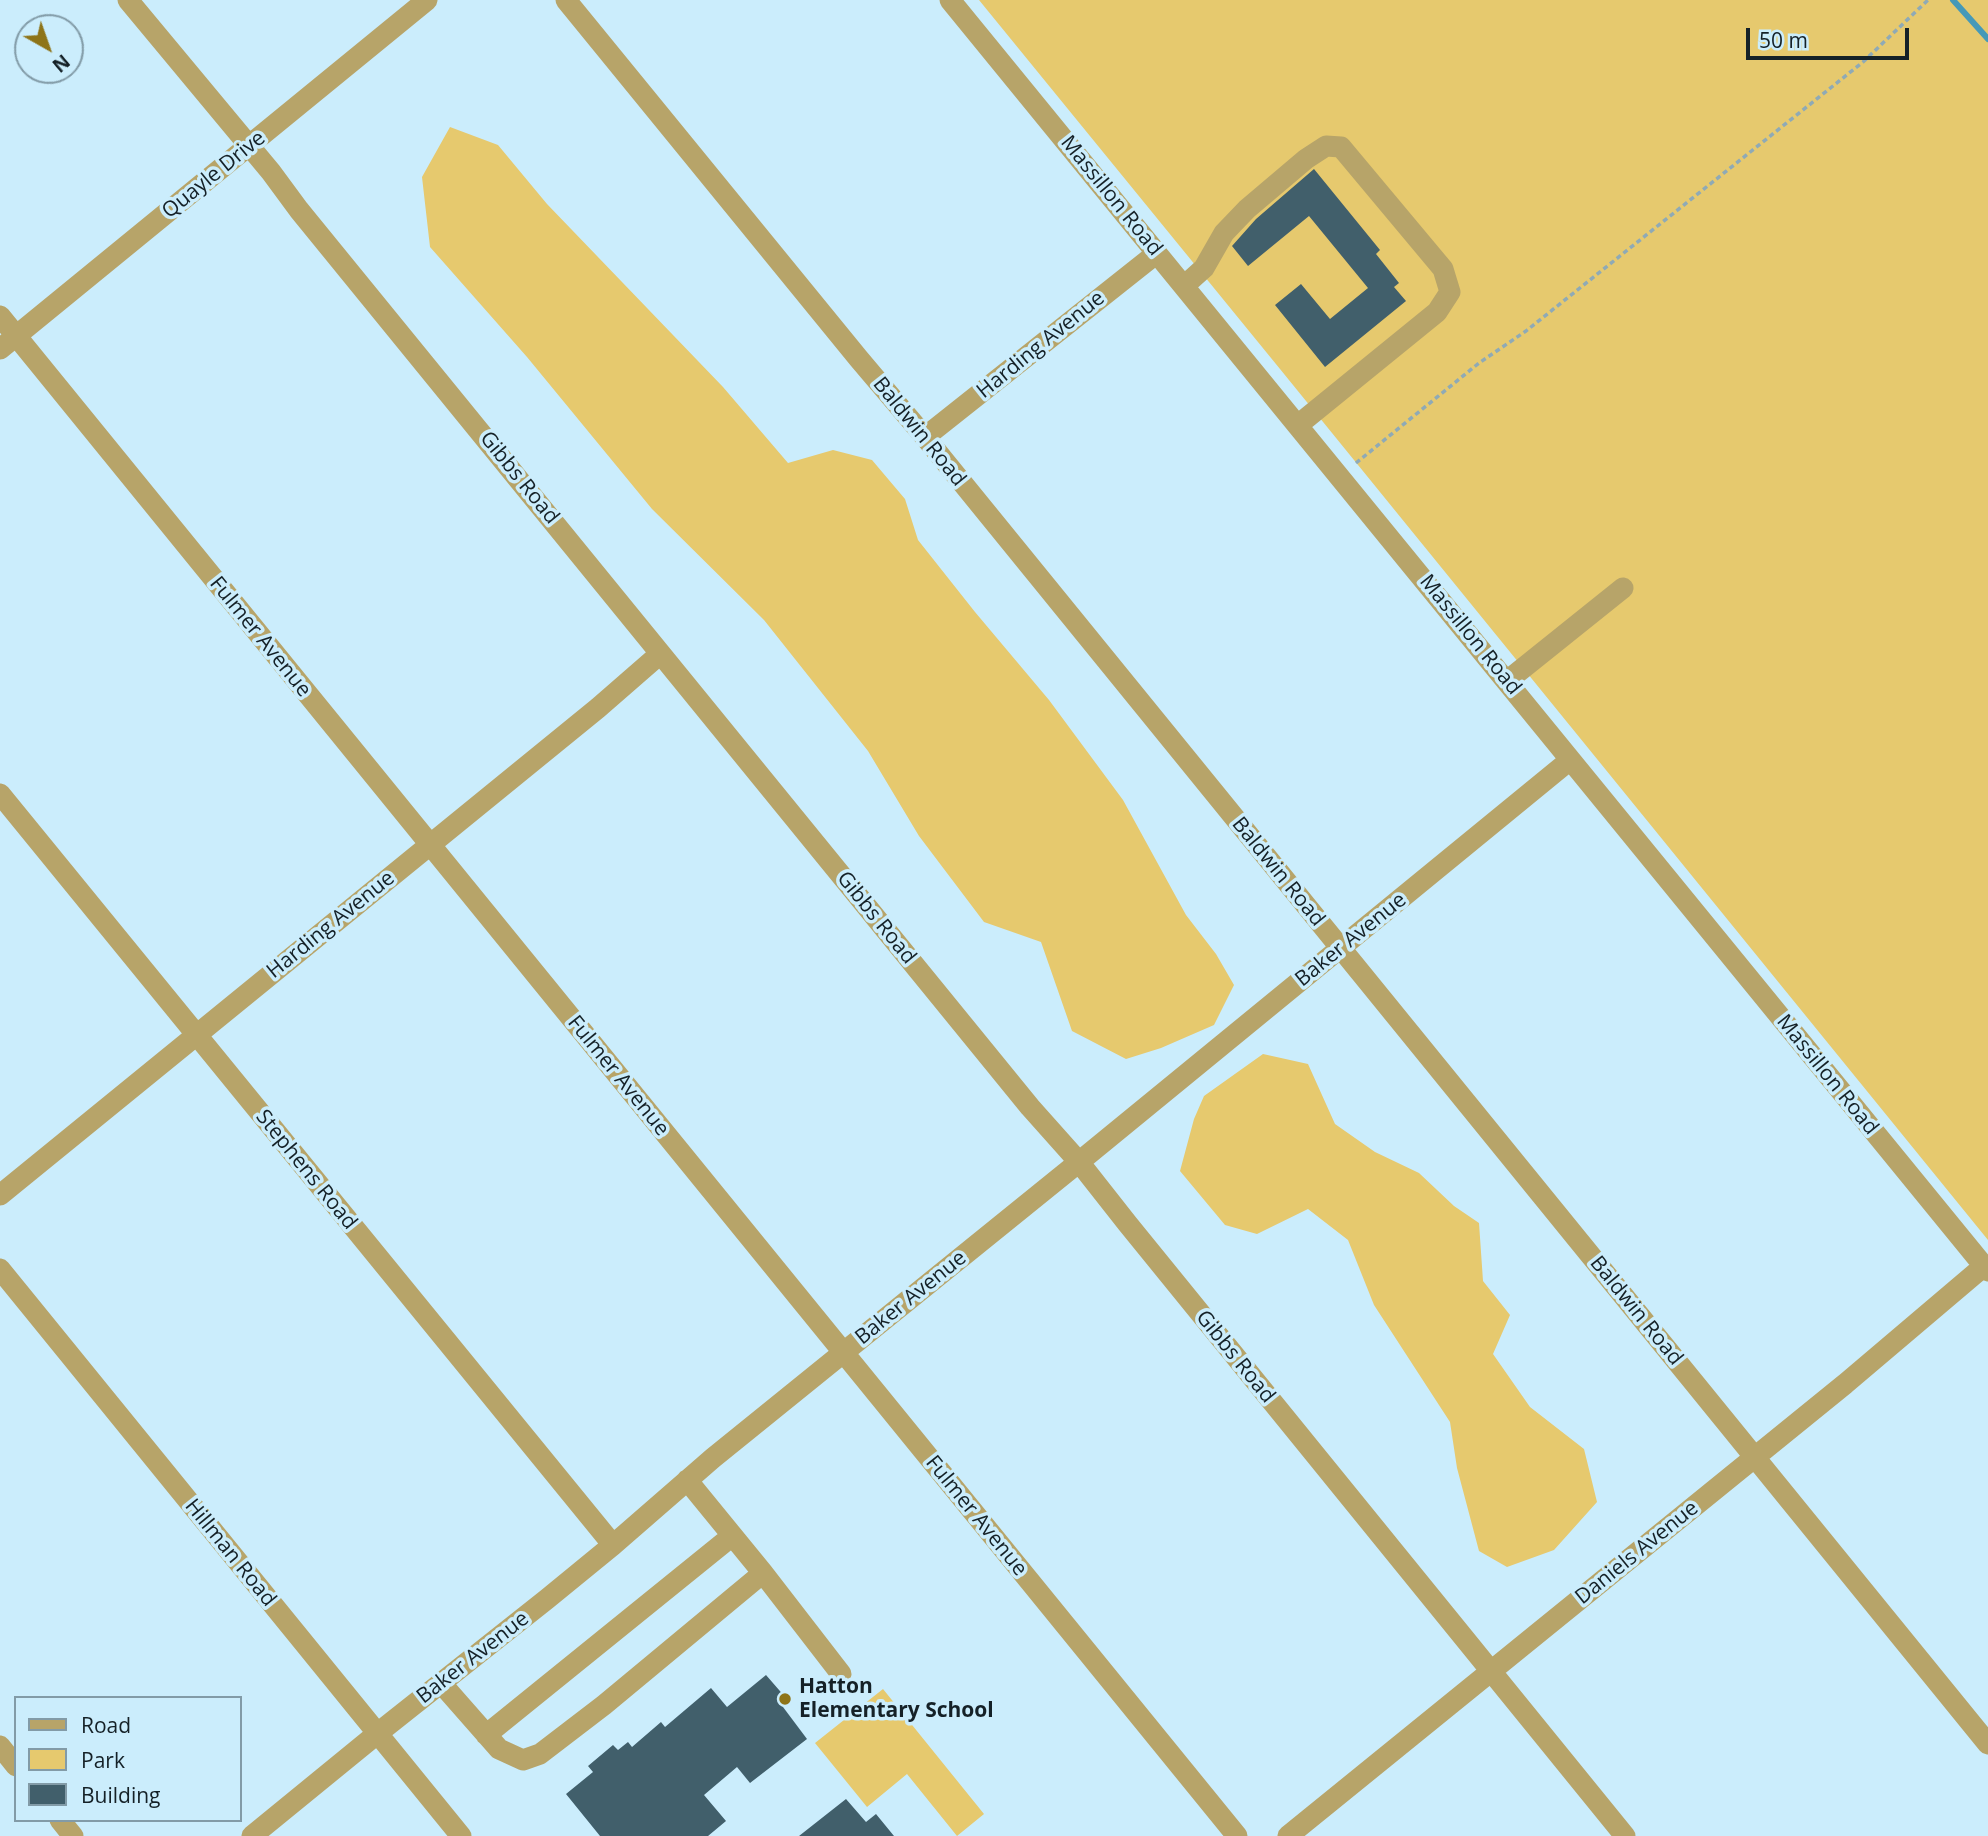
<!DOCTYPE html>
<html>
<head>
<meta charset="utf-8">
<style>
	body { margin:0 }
	#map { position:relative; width:1988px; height:1836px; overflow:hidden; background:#cbedfc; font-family:"Open Sans",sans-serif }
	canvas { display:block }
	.legend { position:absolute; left:14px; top:1696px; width:228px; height:126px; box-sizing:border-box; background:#cbedfc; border:2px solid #829ba7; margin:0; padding:9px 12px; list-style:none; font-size:21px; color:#152127 }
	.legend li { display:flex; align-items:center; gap:14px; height:35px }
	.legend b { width:35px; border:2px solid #829ba7 }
	.north { position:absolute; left:14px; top:14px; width:70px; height:70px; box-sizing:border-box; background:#cbedfc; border:2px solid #829ba7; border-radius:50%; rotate:140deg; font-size:19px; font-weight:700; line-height:28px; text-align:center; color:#152127 }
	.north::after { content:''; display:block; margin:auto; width:24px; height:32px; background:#8e7418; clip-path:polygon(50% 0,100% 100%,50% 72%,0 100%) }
	.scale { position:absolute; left:1746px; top:28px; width:163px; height:32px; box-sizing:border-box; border:4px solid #152127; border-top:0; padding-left:9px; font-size:21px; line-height:24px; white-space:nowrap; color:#152127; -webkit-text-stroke:5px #cbedfc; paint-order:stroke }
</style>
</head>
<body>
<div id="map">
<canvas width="1988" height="1836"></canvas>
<ul class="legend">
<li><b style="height:9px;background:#b7a469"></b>Road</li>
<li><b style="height:19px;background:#e6c96e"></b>Park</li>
<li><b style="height:19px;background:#415f6b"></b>Building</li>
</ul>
<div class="north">N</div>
<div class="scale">50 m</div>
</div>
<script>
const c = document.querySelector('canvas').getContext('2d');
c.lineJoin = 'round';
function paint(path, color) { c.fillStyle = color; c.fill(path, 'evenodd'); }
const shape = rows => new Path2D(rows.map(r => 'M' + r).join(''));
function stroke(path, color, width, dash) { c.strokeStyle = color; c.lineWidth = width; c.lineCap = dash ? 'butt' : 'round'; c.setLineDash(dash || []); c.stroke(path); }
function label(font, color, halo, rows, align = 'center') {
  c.font = font + ' "Open Sans",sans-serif'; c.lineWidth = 7; c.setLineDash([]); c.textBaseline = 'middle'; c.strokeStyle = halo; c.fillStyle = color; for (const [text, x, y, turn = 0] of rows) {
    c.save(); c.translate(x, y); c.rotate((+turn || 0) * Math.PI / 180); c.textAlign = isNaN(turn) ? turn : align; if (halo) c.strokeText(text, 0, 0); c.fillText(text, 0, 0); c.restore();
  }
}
paint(shape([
	[979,0,1988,0,1988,1240,1280,369],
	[450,127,498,145,547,204,723,387,788,463,833,450,872,460,905,499,918,540,975,612,1049,700,1123,800,1186,915,1216,954,1234,985,1214,1025,1161,1048,1126,1059,1072,1031,1041,942,984,922,919,836,868,751,764,620,652,509,527,357,430,247,422,177],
	[1263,1054,1308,1064,1335,1124,1375,1152,1419,1173,1454,1206,1479,1223,1483,1281,1510,1315,1493,1354,1530,1407,1584,1449,1597,1502,1554,1550,1507,1567,1479,1551,1457,1468,1450,1422,1374,1305,1348,1240,1308,1209,1257,1234,1225,1225,1180,1171,1194,1119,1204,1096],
	[883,1689,984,1814,957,1836,907,1774,867,1807,815,1743]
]), '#e6c96e');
stroke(shape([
	[1953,0,1988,39]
]), '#4599b8', 6);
paint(shape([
	[1314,169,1380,250,1376,254,1399,283,1394,287,1406,301,1325,367,1275,305,1301,284,1330,319,1368,288,1309,216,1248,266,1232,246,1256,219],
	[766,1675,786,1698,780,1703,807,1739,750,1783,737,1767,704,1795,726,1821,708,1836,600,1836,566,1794,593,1772,588,1766,613,1745,618,1750,628,1742,632,1747,661,1722,665,1727,711,1688,727,1707],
	[846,1799,866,1822,876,1814,894,1836,799,1836]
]), '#415f6b');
stroke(shape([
	[1356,463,1479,363,1526,331,1863,62,1928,0]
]), '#8faab6', 3.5, [5, 3.5]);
stroke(shape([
	[128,0,271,172,299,210,1030,1107,1079,1162,1127,1223,1625,1836],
	[566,0,859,359,925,437,1988,1744],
	[950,0,1988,1271],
	[1184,286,1204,268,1224,233,1247,209,1306,159,1326,146,1341,147,1443,269,1450,292,1437,312,1298,425],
	[0,316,1237,1836],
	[0,349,427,0],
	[925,437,1157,253],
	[1507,681,1623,588],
	[0,794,613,1545],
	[0,1195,598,708,660,654],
	[0,1269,461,1836],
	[687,1480,763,1573,841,1674],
	[441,1683,499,1749,523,1760,540,1754,604,1705,763,1573],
	[486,1735,732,1536],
	[0,1746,16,1766],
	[60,1820,73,1836],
	[252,1836,378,1733,547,1599,613,1545,713,1458,1079,1162,1570,760],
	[1288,1836,1845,1384,1984,1266]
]), '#b7a469', 21);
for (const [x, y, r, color] of [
	[785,1699,7,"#8e7418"]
]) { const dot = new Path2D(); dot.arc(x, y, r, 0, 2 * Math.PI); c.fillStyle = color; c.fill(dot); stroke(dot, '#cbedfc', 2.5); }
label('21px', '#152127', '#cbedfc', [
	["Quayle Drive",214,175,-39],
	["Massillon Road",1111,196,51],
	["Harding Avenue",1041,345,-39],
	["Baldwin Road",919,432,51],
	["Gibbs Road",519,478,51],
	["Massillon Road",1470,635,51],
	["Fulmer Avenue",260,637,51],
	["Baldwin Road",1278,872,51],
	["Gibbs Road",876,918,51],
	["Harding Avenue",331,925,-39],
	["Baker Avenue",1351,940,-39],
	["Massillon Road",1827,1075,51],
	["Fulmer Avenue",618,1076,51],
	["Stephens Road",306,1170,51],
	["Baker Avenue",911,1298,-39],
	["Baldwin Road",1636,1311,51],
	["Gibbs Road",1235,1357,51],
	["Fulmer Avenue",976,1516,51],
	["Hillman Road",230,1553,51],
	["Daniels Avenue",1637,1553,-39],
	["Baker Avenue",473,1658,-38]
]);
label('bold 21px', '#152127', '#cbedfc', [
	["Hatton",799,1687],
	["Elementary School",799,1711]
], 'left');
</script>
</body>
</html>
